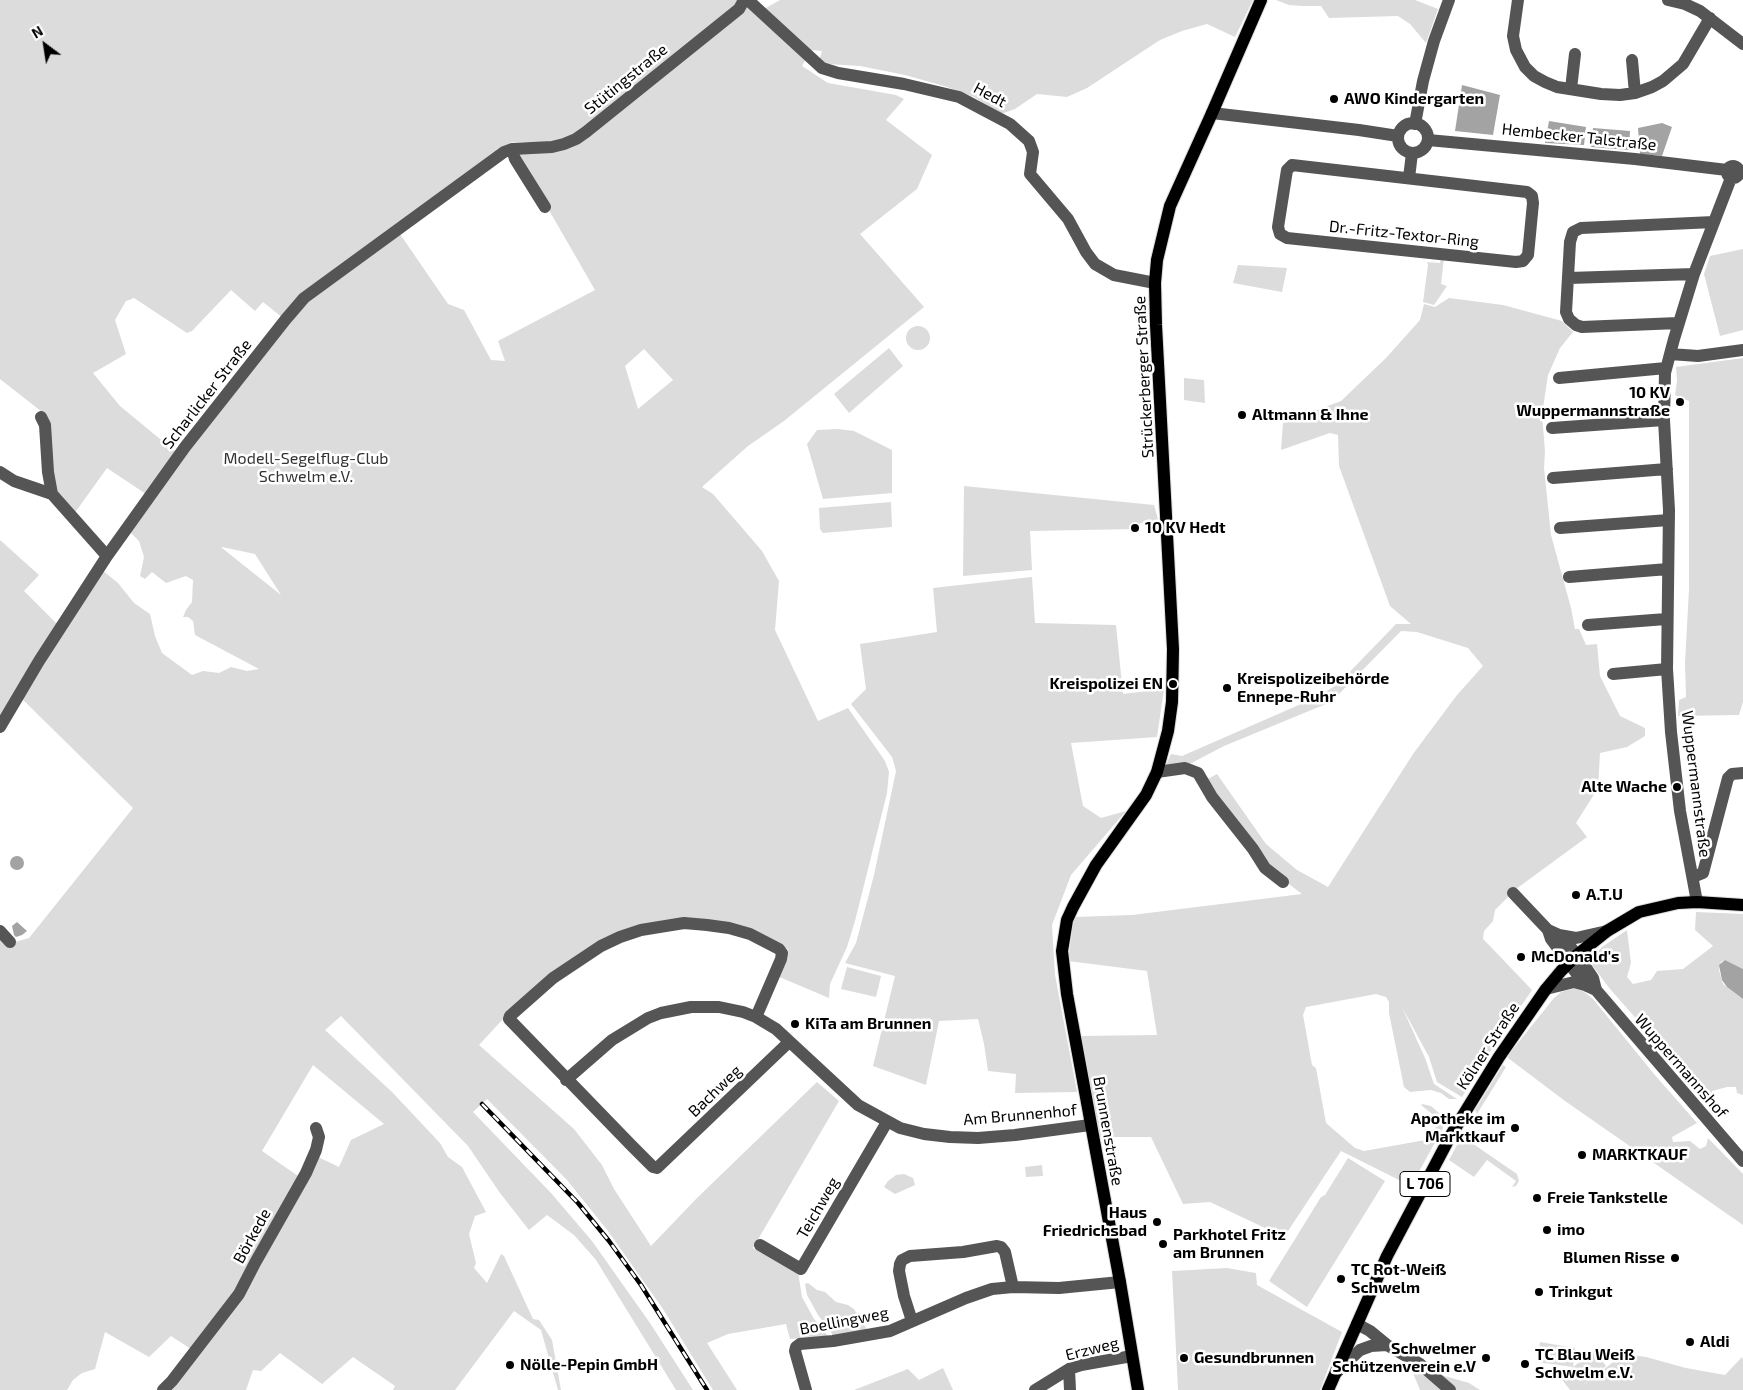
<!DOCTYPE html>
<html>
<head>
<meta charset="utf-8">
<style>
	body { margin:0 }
	#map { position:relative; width:1743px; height:1390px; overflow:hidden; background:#fff; font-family:"Exo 2",sans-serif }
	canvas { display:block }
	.north { position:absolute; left:20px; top:20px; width:50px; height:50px; -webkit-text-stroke:4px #fff; paint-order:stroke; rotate:329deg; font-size:14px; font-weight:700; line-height:20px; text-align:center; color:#000 }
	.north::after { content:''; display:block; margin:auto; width:18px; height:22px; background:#000; clip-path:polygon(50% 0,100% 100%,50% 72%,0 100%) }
</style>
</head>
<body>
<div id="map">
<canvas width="1743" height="1390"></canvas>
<div class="north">N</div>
</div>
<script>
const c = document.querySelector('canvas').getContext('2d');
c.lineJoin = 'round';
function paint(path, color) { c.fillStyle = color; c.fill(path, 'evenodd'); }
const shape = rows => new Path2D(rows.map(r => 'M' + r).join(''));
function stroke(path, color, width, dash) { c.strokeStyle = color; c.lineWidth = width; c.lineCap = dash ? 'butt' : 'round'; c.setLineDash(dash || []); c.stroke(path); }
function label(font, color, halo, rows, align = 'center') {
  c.font = font + ' "Exo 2",sans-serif'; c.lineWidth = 5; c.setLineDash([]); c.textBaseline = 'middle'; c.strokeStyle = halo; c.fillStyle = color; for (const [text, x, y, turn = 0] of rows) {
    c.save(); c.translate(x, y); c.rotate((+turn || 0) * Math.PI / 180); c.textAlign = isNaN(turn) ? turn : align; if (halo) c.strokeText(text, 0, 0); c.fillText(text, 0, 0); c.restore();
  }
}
paint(shape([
	[0,0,744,0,757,13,780,0,1253,0,1235,37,1207,24,1182,31,1160,40,1087,88,1067,97,1037,94,1015,109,1001,114,974,97,944,86,905,75,860,66,827,64,819,61,822,51,811,50,802,66,828,83,896,95,904,99,886,120,932,155,917,189,860,234,924,307,784,421,748,446,702,487,713,494,762,551,779,581,775,630,818,721,848,708,885,761,889,772,887,793,855,921,847,947,830,984,829,998,777,976,788,949,750,931,640,926,503,1019,479,1045,574,1129,602,1165,614,1189,651,1246,697,1198,817,1082,839,1101,753,1248,798,1272,802,1297,814,1319,823,1328,828,1337,790,1339,786,1324,728,1334,707,1343,737,1390,713,1390,663,1309,608,1231,567,1180,487,1099,473,1112,551,1193,592,1241,650,1323,693,1390,676,1390,596,1260,574,1235,547,1215,529,1230,500,1193,468,1146,341,1016,325,1030,392,1092,440,1143,448,1157,462,1167,486,1212,475,1216,469,1234,476,1263,474,1268,487,1283,501,1254,504,1256,533,1319,539,1320,552,1340,561,1390,558,1390,541,1330,514,1311,455,1390,393,1390,395,1386,353,1357,322,1384,280,1353,261,1371,253,1370,246,1390,167,1390,197,1353,171,1336,149,1357,105,1332,95,1369,82,1373,73,1380,67,1390,0,1390,0,936,8,944,29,938,133,808,16,693,0,719,0,540,39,575,24,591,57,624,102,570,118,583,134,603,150,614,155,636,162,653,192,675,203,671,219,673,231,667,247,671,259,669,195,635,193,621,188,617,183,617,186,610,192,602,193,580,186,576,166,583,152,572,145,579,140,576,144,557,139,541,129,531,190,447,293,320,292,316,311,298,400,234,448,304,464,310,491,360,505,361,498,341,595,290,516,153,550,142,512,142,466,173,283,318,263,302,255,311,231,290,192,331,187,333,134,298,126,301,115,320,126,354,93,373,120,406,177,453,146,494,107,468,74,514,55,493,46,415,0,379],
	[644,349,673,380,638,409,625,366],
	[222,547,255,554,281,595,222,548],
	[313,1065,384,1124,351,1140,339,1167,318,1157,301,1178,262,1151],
	[1276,0,1415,0,1438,9,1426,43,1410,24,1398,16,1329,18,1321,6,1303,6,1289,5],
	[1743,249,1743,330,1720,336,1704,274,1710,256],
	[1441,258,1444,258,1441,284,1447,286,1434,305,1423,302,1428,265,1427,262,1440,263],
	[1238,265,1287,268,1282,292,1233,283],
	[1449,298,1503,305,1562,321,1573,332,1560,348,1548,375,1542,415,1545,451,1544,468,1551,535,1571,608,1575,629,1579,629,1586,645,1597,644,1600,676,1620,716,1645,728,1645,736,1627,747,1600,753,1598,788,1576,823,1587,837,1516,889,1495,910,1493,921,1484,931,1483,939,1489,945,1532,990,1483,1062,1462,1097,1437,1082,1429,1057,1402,1007,1425,1058,1434,1084,1457,1099,1449,1099,1441,1093,1431,1090,1410,1092,1404,1087,1389,1013,1389,1002,1386,997,1376,994,1306,1007,1303,1015,1312,1065,1316,1068,1326,1123,1355,1148,1364,1151,1431,1139,1437,1124,1437,1118,1421,1105,1422,1104,1431,1106,1440,1114,1443,1128,1411,1186,1341,1151,1284,1237,1210,1202,1183,1204,1151,1137,1099,1137,1081,1036,1157,1035,1147,971,1068,961,1074,917,1132,915,1302,894,1268,868,1204,781,1217,774,1266,844,1297,870,1328,887,1413,754,1457,695,1483,666,1468,648,1417,632,1401,631,1336,697,1326,704,1224,746,1184,767,1164,769,1171,754,1182,756,1317,697,1338,684,1396,624,1411,624,1390,606,1339,466,1338,435,1330,433,1281,450,1283,423,1341,401,1386,358,1420,320,1424,304,1435,307],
	'906 338a12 12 0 1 1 24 0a12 12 0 1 1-24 0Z',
	[889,348,903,366,849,413,834,394],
	[1743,358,1743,702,1739,715,1678,716,1679,700,1686,697,1685,663,1689,589,1689,401,1675,395,1677,381,1676,367],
	[1184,378,1204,380,1205,403,1184,400],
	[838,429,854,431,892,450,892,493,823,499,807,444,817,430],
	[964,486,1154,505,1159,523,1140,523,1137,529,1030,531,1032,570,963,576],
	[891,502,892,527,823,533,820,529,819,508],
	[1032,577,1035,623,1116,625,1123,694,1164,689,1157,737,1071,743,1083,806,1101,818,1126,811,1071,875,1052,925,1055,975,1077,1092,1015,1093,1016,1074,988,1071,984,1044,978,1019,939,1021,926,1085,873,1066,895,976,845,963,856,943,874,875,896,771,892,757,851,704,866,689,860,644,937,632,933,588],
	[1696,912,1743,914,1743,969,1725,960,1721,962,1719,970,1723,984,1743,999,1743,1095,1737,1093,1736,1087,1727,1087,1712,1091,1712,1097,1700,1093,1680,1076,1641,1024,1610,989,1592,965,1594,956,1602,947,1627,930,1631,963,1627,977,1633,984,1651,980,1657,971,1683,969,1713,946,1695,930],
	[847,967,881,976,876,997,841,989],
	[1575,988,1583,991,1593,999,1654,1074,1697,1123,1672,1137,1673,1142,1690,1141,1700,1149,1706,1146,1708,1138,1743,1174,1743,1225,1565,1101,1508,1058,1509,1054,1554,998,1561,992],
	[1503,1065,1506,1067,1477,1114,1475,1110],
	[1466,1139,1517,1174,1519,1181,1516,1186,1512,1187,1516,1181,1487,1160,1474,1177,1449,1160,1457,1145],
	[1348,1158,1385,1181,1307,1307,1269,1281,1321,1197,1325,1195],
	[1042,1165,1043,1176,1026,1177,1025,1167],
	[904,1174,913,1178,915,1185,895,1194,884,1187,888,1181,896,1175],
	[1227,1268,1256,1273,1257,1285,1342,1332,1320,1390,1178,1390,1172,1271],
	[808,1283,817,1290,825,1292,836,1302,848,1305,854,1309,868,1331,833,1337,831,1332,818,1315,807,1295,805,1284],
	[1540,1342,1575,1348,1573,1367,1594,1351,1606,1366,1580,1387,1624,1354,1646,1357,1686,1368,1725,1375,1742,1357,1743,1360,1743,1390,1570,1390,1560,1377,1573,1367,1537,1362],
	[1410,1366,1469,1383,1480,1390,1420,1390],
	[943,1368,953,1390,854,1390,908,1369,919,1380]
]), '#dcdcdc');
paint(shape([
	[1462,85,1500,95,1493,135,1455,131],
	[1549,121,1586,127,1584,145,1545,143],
	[1662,123,1672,127,1662,156,1640,154,1638,128],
	[1593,128,1630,131,1629,150,1591,147],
	'10 863a7 7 0 1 1 14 0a7 7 0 1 1-14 0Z',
	[17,922,27,931,22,935,16,937,14,935,12,926],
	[1725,960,1743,969,1743,999,1727,987,1722,980,1719,965]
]), '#a3a3a3');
const major = shape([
	[1138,1390,1120,1282,1067,994,1062,951,1067,920,1073,907,1096,865,1146,795,1157,772,1168,731,1172,702,1173,649,1156,325,1155,283,1157,260,1170,206,1212,113,1261,0],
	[1328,1390,1387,1256,1451,1135,1499,1057,1546,989,1561,971,1577,955,1607,931,1639,912,1678,903,1697,902,1743,905]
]);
stroke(major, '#dbdbdb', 14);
stroke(shape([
	[748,0,822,68,838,73,904,84,959,97,1010,124,1029,141,1033,152,1030,174,1068,219,1086,252,1095,264,1114,275,1155,283],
	[1518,0,1513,36,1516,50,1525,67,1534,76,1545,82,1557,87,1601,94,1620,95,1635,93,1652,87,1663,81,1683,64,1710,18],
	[1668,0,1685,4,1700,11,1743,44],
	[1632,60,1635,93],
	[1571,89,1575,54],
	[1212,113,1359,130,1398,136],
	'1398 138a15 15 0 1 1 30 0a15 15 0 1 1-30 0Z',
	[1415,124,1423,81,1434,41,1449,0],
	[1428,140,1635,159,1727,170],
	[512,149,515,159,545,207],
	[1292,165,1527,192,1532,196,1533,203,1528,255,1523,261,1516,262,1287,238,1280,234,1278,227,1287,170,1292,165],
	'1727 172a6 6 0 1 1 12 0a6 6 0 1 1-12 0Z',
	[1409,178,1412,153],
	[1569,278,1694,274],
	[1678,323,1582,327,1576,325,1569,319,1566,312,1570,242,1573,232,1581,228,1714,222],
	[1670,354,1698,356,1743,350],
	[1559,378,1666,368],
	[41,417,45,425,48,472,52,494,107,556],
	[1552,428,1664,420],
	[0,472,14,481,52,494],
	[1553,478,1667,469],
	[1560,528,1669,520],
	[1569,577,1668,569],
	[1588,625,1666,619],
	[1613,674,1667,669],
	[0,727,39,661,107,556,185,447,286,319,304,298,504,152,512,149,552,147,564,144,576,139,586,132,739,9,744,0],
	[1157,772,1185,768,1198,773,1212,797,1253,849,1265,868,1283,882],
	[1693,877,1703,873,1728,778,1732,774,1743,773],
	[1513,893,1548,930,1559,935,1576,938,1607,931],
	[1697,902,1680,811,1671,732,1667,669,1669,510,1664,420,1665,373,1674,339,1694,274,1731,178],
	[1548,930,1551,939,1585,985],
	[0,931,10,942],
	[1559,935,1570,946,1585,966,1593,978,1596,990],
	[1546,989,1574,982,1585,985,1596,990,1743,1161],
	[756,1017,781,959,782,953,779,949,750,934,729,928,707,925,684,923,641,930,620,937,601,946,553,978,510,1016,509,1019,631,1145,653,1167,657,1168,789,1042],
	[566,1080,612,1040,648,1018,661,1013,691,1007,719,1007,743,1012,756,1017,776,1029,858,1105,900,1128,924,1134,950,1137,978,1138,1015,1135,1090,1125],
	[760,1245,801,1269,887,1122],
	[912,1321,904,1296,899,1271,900,1264,902,1260,910,1256,963,1252,997,1246,1001,1247,1005,1252,1013,1287],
	[1357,1324,1370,1331,1387,1345,1420,1364,1450,1390],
	[1069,1369,1070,1390],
	[1337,1372,1360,1350,1371,1346,1387,1345],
	[163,1390,172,1381,239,1294,255,1263,306,1173,316,1150,319,1137,316,1128],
	[806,1390,795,1351,796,1347,800,1344,833,1341,890,1331,966,1298,992,1289,1013,1287,1059,1288,1120,1282],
	[1035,1390,1069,1369,1081,1365,1132,1356]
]), '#555', 12);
stroke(major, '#000', 12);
const rail = shape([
	[482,1104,578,1203,609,1241,641,1285,707,1390]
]);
stroke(rail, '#000', 4.5);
stroke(rail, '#fff', 2.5, [8]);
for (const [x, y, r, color] of [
	[1334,99,5,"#000"],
	[1680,402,5,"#000"],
	[1242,415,5,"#000"],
	[1135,528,5,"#000"],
	[1173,684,5,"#000"],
	[1227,688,5,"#000"],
	[1677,787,5,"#000"],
	[1576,895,5,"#000"],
	[1521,957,5,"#000"],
	[795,1024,5,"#000"],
	[1515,1128,5,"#000"],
	[1582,1155,5,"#000"],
	[1537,1198,5,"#000"],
	[1157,1222,5,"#000"],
	[1547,1230,5,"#000"],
	[1163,1244,5,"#000"],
	[1675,1258,5,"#000"],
	[1341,1279,5,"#000"],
	[1539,1292,5,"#000"],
	[1690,1342,5,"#000"],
	[1184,1358,5,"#000"],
	[1486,1358,5,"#000"],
	[1525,1364,5,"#000"],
	[510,1365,5,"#000"]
]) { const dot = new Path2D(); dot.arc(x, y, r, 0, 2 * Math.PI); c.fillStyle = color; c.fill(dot); stroke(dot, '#fff', 2); }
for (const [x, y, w] of [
	[1425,1184,50]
]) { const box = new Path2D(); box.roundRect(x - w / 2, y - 12.5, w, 25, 4); c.fillStyle = '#fff'; c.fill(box); stroke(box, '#000', 1); }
label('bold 15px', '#000', null, [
	["L 706",1425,1184]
]);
label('16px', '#000', '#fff', [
	["Stütingstraße",626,79,-39],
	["Hedt",990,95,28],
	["Hembecker Talstraße",1579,137,6],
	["Dr.-Fritz-Textor-Ring",1404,234,6],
	["Strückerberger Straße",1144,377,-93],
	["Scharlicker Straße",207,394,-52],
	["Wuppermannstraße",1696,784,83],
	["Kölner Straße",1488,1046,-57],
	["Wuppermannshof",1681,1066,49],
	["Bachweg",715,1091,-44],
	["Am Brunnenhof",1020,1115,-5],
	["Brunnenstraße",1108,1131,80],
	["Teichweg",818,1208,-60],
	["Börkede",252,1236,-61],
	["Boellingweg",844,1321,-11],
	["Erzweg",1092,1349,-14]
]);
label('bold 16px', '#000', '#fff', [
	["AWO Kindergarten",1344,99],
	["10 KV",1670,393,"right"],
	["Wuppermannstraße",1670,411,"right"],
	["Altmann & Ihne",1252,415],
	["10 KV Hedt",1145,528],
	["Kreispolizeibehörde",1237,679],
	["Ennepe-Ruhr",1237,697],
	["Kreispolizei EN",1163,684,"right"],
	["Alte Wache",1667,787,"right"],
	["A.T.U",1586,895],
	["McDonald's",1531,957],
	["KiTa am Brunnen",805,1024],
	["Apotheke im",1505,1119,"right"],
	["Marktkauf",1505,1137,"right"],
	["MARKTKAUF",1592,1155],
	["Freie Tankstelle",1547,1198],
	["Haus",1147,1213,"right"],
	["Friedrichsbad",1147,1231,"right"],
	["imo",1557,1230],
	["Parkhotel Fritz",1173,1235],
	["am Brunnen",1173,1253],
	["Blumen Risse",1665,1258,"right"],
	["TC Rot-Weiß",1351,1270],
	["Schwelm",1351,1288],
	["Trinkgut",1549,1292],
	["Aldi",1700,1342],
	["Schwelmer",1476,1349,"right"],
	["Schützenverein e.V",1476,1367,"right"],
	["TC Blau Weiß",1535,1355],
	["Schwelm e.V.",1535,1373],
	["Gesundbrunnen",1194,1358],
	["Nölle-Pepin GmbH",520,1365]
], 'left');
label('16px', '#333', '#fff', [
	["Modell-Segelflug-Club",306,459],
	["Schwelm e.V.",306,477]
]);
</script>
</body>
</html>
